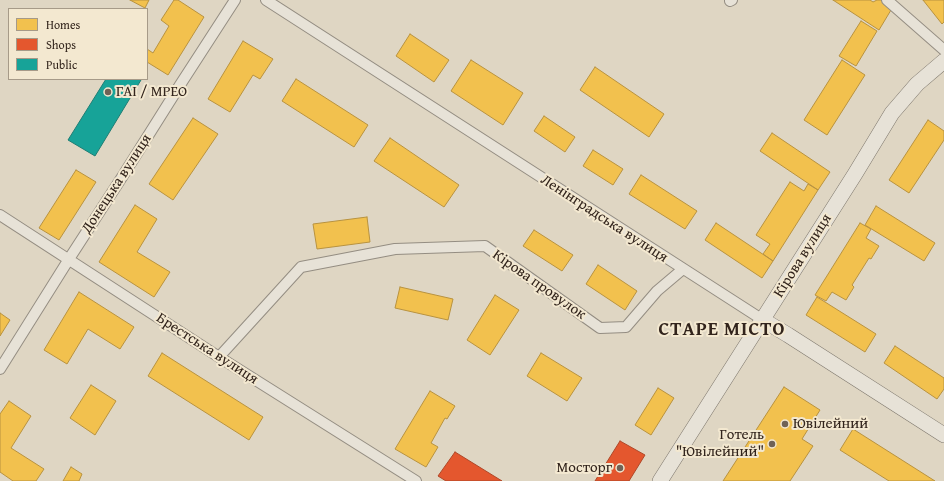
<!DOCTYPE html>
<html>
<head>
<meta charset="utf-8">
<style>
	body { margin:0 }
	#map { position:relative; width:944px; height:481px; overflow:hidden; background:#dfd6c3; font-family:"Gentium Book Plus",serif }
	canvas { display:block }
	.legend { position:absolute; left:8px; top:8px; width:140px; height:72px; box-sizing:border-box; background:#f3e8d0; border:1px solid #a69a88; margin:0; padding:5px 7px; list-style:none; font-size:12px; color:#32241c }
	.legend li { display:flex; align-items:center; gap:8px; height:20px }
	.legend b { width:20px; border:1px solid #a69a88 }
</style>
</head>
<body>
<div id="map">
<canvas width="944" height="481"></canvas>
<ul class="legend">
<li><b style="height:11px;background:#f2c14e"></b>Homes</li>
<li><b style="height:11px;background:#e4572e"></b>Shops</li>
<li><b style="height:11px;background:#17a398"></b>Public</li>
</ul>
</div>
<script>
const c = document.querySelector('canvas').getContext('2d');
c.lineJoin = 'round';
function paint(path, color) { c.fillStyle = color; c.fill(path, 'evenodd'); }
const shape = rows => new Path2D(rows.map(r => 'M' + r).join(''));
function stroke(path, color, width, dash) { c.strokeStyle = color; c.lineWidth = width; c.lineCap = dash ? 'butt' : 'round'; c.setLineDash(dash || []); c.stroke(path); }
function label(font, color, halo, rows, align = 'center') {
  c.font = font + ' "Gentium Book Plus",serif'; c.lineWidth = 4; c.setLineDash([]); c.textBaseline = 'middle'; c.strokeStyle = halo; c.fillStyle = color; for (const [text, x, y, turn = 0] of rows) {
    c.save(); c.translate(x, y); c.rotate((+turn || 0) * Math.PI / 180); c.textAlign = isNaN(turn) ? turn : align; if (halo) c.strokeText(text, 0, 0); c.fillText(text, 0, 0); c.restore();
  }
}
const homes = shape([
	[130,0,149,0,145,8,130,0],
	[174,0,178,0,204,17,168,75,147,62,147,49,153,53,169,26,161,20,174,0],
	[833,0,870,0,873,2,877,0,885,0,890,5,891,10,879,30,833,0],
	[923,0,944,0,944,22,942,24,923,0],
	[861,21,877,31,856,66,839,56,861,21],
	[410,34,449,60,434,82,396,56,410,34],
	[243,41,273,59,260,79,253,75,230,112,208,99,243,41],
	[471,60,523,93,503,125,451,91,471,60],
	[842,60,865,75,827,135,804,120,842,60],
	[595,67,664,114,649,137,580,90,595,67],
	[296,79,368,125,354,147,282,101,296,79],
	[544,116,575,137,565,152,534,131,544,116],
	[193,118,218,134,173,200,149,184,193,118],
	[928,120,944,131,944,140,909,193,889,180,928,120],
	[772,133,830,172,818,190,760,151,772,133],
	[390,138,459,185,444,207,374,161,390,138],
	[593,150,623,169,613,185,583,166,593,150],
	[76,170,96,182,59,240,39,228,76,170],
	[641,175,697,211,685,229,629,194,641,175],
	[790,182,804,191,808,184,818,190,773,261,763,254,770,244,756,235,790,182],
	[135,205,157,219,137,252,170,272,154,297,99,262,135,205],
	[876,206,935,243,924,261,865,225,876,206],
	[367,217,370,242,317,249,313,224,367,217],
	[716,223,773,261,762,278,705,240,716,223],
	[860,223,871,229,866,238,879,246,871,259,869,258,852,285,854,287,846,300,832,292,826,301,815,295,860,223],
	[534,230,573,255,562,271,523,246,534,230],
	[598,265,637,291,625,310,586,284,598,265],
	[400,287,453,299,448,320,395,308,400,287],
	[79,292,134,327,120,349,88,329,67,364,44,350,79,292],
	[495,295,519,310,490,355,467,340,495,295],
	[817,297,876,334,865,352,806,315,817,297],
	[0,313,10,320,0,336,0,313],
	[895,346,944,378,944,389,937,399,884,363,895,346],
	[162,353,263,417,249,440,148,376,162,353],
	[541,353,582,378,567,401,527,376,541,353],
	[91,385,116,401,95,435,70,418,91,385],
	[784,387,820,410,802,439,813,446,790,481,723,481,784,387],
	[658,388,674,398,651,435,635,425,658,388],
	[430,391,455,406,447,419,445,418,431,443,438,447,426,467,395,449,430,391],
	[9,401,31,416,11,448,44,469,36,481,13,481,0,472,0,414,9,401],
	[853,429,935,481,889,481,840,450,853,429],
	[71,467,82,474,79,481,63,481,71,467]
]);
paint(homes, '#f2c14e');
stroke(homes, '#b8923f', 1);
const shops = shape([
	[620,441,645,455,629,481,595,481,620,441],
	[455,452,502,481,446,481,438,476,455,452]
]);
paint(shops, '#e4572e');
stroke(shops, '#af4829', 1);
const public = shape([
	[106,79,139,79,141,80,95,156,68,140,106,79]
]);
paint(public, '#17a398');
stroke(public, '#1f7d73', 1);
const street = shape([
	[266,0,763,320],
	[887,0,944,50],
	[730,1,732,0],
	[0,215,219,357,416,481],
	[219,357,301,267,395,249,485,246,600,328,626,327,657,291,683,269],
	[0,369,69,259,124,174,180,85,235,0]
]);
const secondary = shape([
	[763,320,788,335,944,435],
	[660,481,855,174,892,113,917,84,944,61]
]);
stroke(street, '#948d82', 12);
stroke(secondary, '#7c756b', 16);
stroke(street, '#e7e2d7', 10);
stroke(secondary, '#e7e2d7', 15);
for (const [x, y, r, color] of [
	[108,92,4,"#6f6256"],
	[785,424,4,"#6f6256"],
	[772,444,4,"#6f6256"],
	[620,468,4,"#6f6256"]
]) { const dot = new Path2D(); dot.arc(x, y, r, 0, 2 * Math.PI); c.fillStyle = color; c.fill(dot); stroke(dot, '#f3e8d0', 1.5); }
label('15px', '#32241c', '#f3e8d0', [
	["ГАІ / МРЕО",116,92],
	["Ювілейний",793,424],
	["Готель",764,435,"right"],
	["\"Ювілейний\"",764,452,"right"],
	["Мосторг",612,468,"right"]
], 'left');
label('15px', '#32241c', '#f3e8d0', [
	["Донецька вулиця",117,184,-57],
	["Ленінградська вулиця",604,219,33],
	["Кірова вулиця",803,256,-58],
	["Кірова провулок",539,285,35],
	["Брестська вулиця",207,349,33]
]);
c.letterSpacing = '1px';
label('bold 19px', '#32241c', '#f3e8d0', [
	["СТАРЕ МІСТО",722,330]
]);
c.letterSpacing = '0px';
</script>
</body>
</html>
